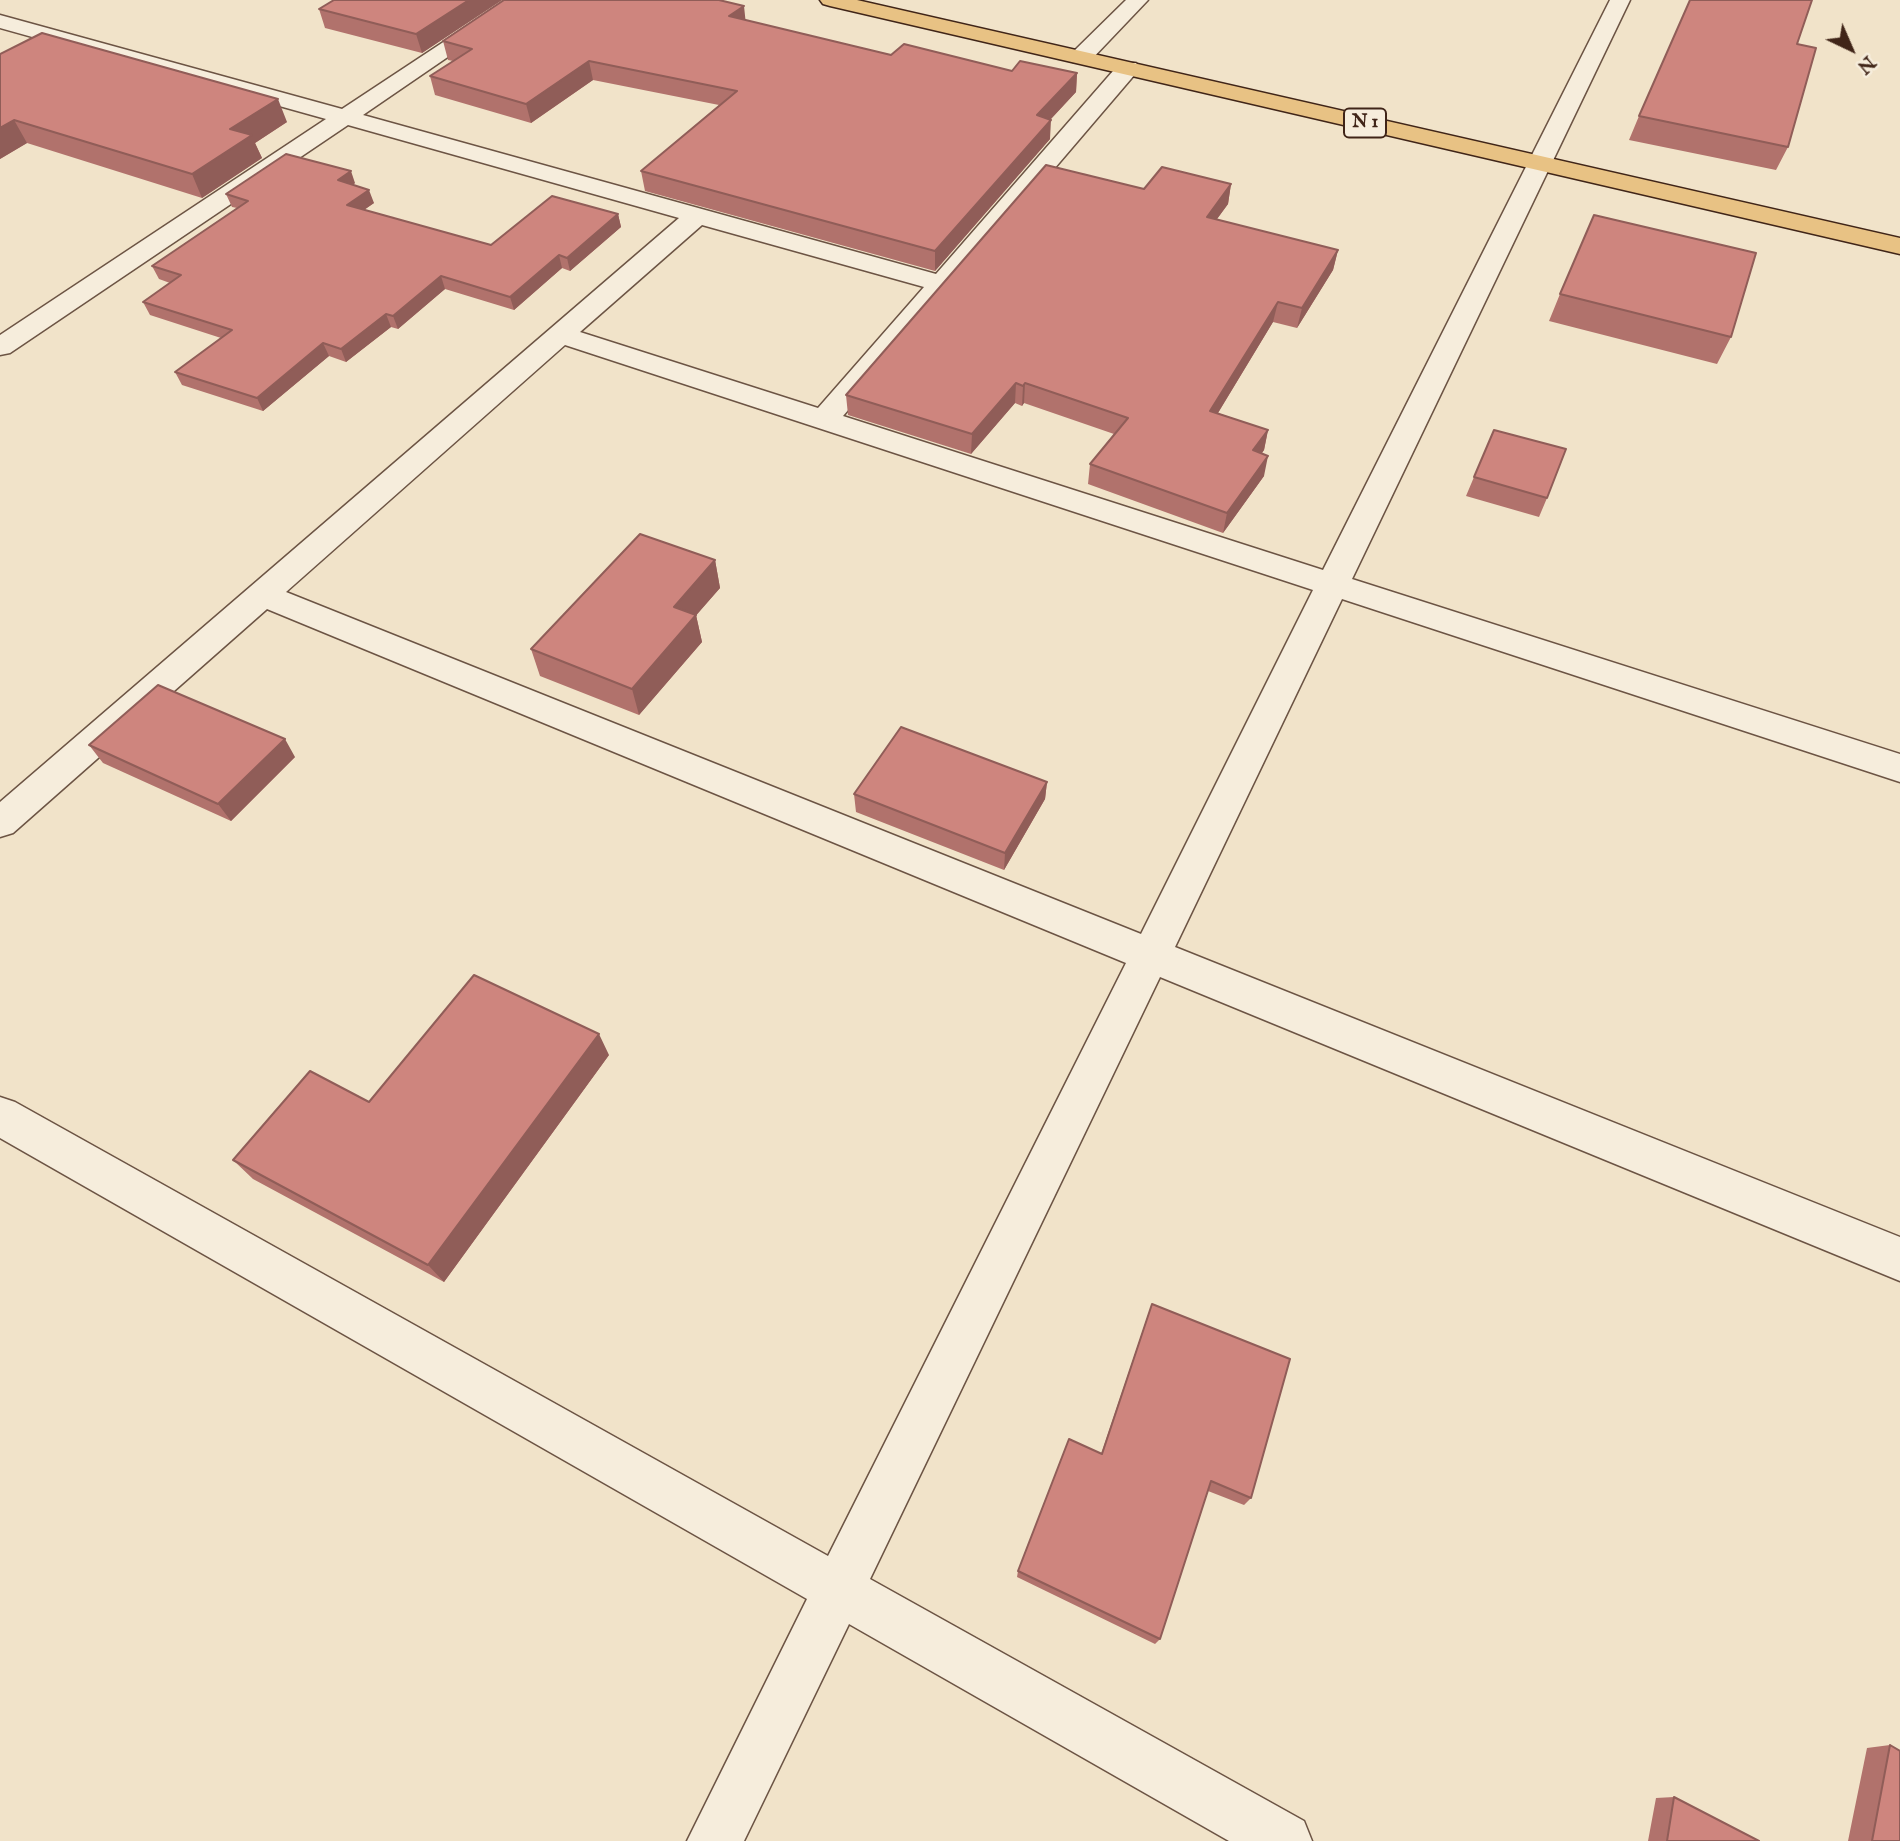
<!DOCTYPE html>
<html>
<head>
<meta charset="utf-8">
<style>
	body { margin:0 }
	#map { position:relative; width:1900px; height:1841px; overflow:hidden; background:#f1e3c9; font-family:"IM FELL English",serif }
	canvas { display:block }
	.north { position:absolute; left:1816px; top:14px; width:70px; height:70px; -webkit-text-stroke:5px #f6eddc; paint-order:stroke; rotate:136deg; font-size:19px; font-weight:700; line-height:28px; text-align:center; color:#402518 }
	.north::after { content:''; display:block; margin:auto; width:24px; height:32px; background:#402518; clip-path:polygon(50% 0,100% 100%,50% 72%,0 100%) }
</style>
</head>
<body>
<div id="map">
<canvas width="1900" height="1841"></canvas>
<div class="north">N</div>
</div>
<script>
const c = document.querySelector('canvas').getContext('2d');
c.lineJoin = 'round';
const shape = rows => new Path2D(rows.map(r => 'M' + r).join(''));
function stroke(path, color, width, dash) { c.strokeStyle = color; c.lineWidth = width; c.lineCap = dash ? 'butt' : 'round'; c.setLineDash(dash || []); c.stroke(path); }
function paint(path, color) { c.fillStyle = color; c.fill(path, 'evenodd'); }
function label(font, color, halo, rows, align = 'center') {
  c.font = font + ' "IM FELL English",serif'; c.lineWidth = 5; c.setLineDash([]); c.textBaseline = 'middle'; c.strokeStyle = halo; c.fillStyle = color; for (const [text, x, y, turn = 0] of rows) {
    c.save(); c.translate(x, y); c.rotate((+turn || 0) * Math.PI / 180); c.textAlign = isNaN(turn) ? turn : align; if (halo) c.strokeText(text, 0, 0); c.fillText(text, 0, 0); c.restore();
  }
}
const minor = shape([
	[507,0,531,0,363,115,936,274,1120,63,1136,63,1139,68,1136,73,843,416,1323,570,1610,0,1630,0,1352,579,1900,754,1900,782,1342,599,1175,947,1900,1237,1900,1281,1160,977,870,1579,1304,1821,1312,1841,1229,1841,849,1624,744,1841,687,1841,807,1599,0,1138,0,1097,15,1102,828,1556,1126,963,267,609,13,833,0,837,0,802,679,218,348,125,10,353,0,355,0,335,326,119,0,28,0,15,342,109,507,0],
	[702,225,924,287,818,408,580,332,702,225],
	[565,345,1313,590,1141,934,286,592,565,345],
	[1126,0,1148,0,1089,62,1073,62,1070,57,1073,52,1126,0]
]);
const highway = shape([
	[820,0,857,0,1900,238,1900,254,830,6,823,4,820,0]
]);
stroke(minor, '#6c5444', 3);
stroke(highway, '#402518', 3);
paint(minor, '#f6eddc');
paint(highway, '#e8c284');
paint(shape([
	[334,0,502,0,422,53,325,28,319,9],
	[745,20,891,55,1012,71,1077,73,1076,92,1050,120,1050,139,935,271,645,191,641,171,719,105,593,80,531,123,435,95,430,76,453,61,448,60,443,41],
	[1797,44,1788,147,1776,170,1629,140,1639,116],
	[0,54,287,122,255,143,262,158,202,198,27,143,0,159],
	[355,183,353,185,374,203,364,210,491,245,618,214,621,227,570,271,562,268,514,310,445,289,398,329,391,327,346,362,329,356,263,411,182,385,175,372,221,338,150,315,143,302,170,283,159,279,152,266,237,208,232,207,226,194],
	[1231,184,1228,204,1216,220,1338,250,1333,270,1297,328,1273,322,1218,413,1268,430,1264,450,1262,453,1264,476,1223,533,1088,484,1090,464,1114,434,1024,403,1022,406,1015,403,971,454,848,415,846,395,1144,189],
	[1560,294,1731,337,1717,364,1549,321],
	[1474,477,1547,498,1539,517,1466,496],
	[715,560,720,588,696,615,702,642,639,715,540,676,531,649],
	[89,745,295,757,231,821,103,763],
	[1047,782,1045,799,1004,870,856,812,854,794],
	[609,1055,444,1282,253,1179,233,1160,369,1102],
	[1148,1315,1251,1498,1244,1505,1208,1491,1160,1639,1155,1644,1017,1577,1018,1571,1101,1454],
	[1890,1745,1900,1841,1848,1841,1867,1748],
	[1674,1797,1759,1841,1648,1841,1656,1798]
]), '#b1726c');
paint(shape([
	[469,0,502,0,422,53,416,34],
	[744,6,746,25,729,16],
	[589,61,593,80,531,123,526,104],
	[1077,73,1076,92,1036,135,1037,115],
	[278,99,287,122,255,143,262,158,202,198,192,174,230,129],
	[14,120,27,143,0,159,0,128],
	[1051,120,1050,139,935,271,935,251],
	[351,171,355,183,343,193,338,180],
	[1231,184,1228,204,1204,237,1207,217],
	[369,190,374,203,352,218,347,205],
	[618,214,621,227,570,271,567,258],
	[1338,250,1333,270,1297,328,1302,308],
	[559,255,562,268,514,310,510,297],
	[441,276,445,289,398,329,393,316],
	[1278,302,1273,322,1207,431,1210,411],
	[386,314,391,327,346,362,341,349],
	[323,343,329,356,263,411,257,398],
	[1016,383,1015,403,971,454,972,434],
	[1025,383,1024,403,1022,406,1023,386],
	[1268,430,1264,450,1249,470,1253,450],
	[1268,456,1264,476,1223,533,1227,513],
	[715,560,720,588,680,634,674,607],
	[696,615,702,642,639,715,632,689],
	[285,739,295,757,231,821,218,804],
	[1047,782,1045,799,1004,870,1005,853],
	[599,1034,609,1055,444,1282,428,1265]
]), '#905d58');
const building = shape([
	[334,0,469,0,416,34,319,9,334,0],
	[504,0,719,0,744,6,729,16,891,55,904,44,1012,71,1020,61,1077,73,1037,115,1051,120,935,251,641,171,737,91,589,61,526,104,430,76,472,49,443,41,504,0],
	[1690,0,1812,0,1797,44,1816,48,1788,147,1639,116,1690,0],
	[42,33,278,99,230,129,252,135,192,174,14,120,0,128,0,54,42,33],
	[286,154,351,171,338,180,369,190,347,205,491,245,552,196,618,214,567,258,559,255,510,297,441,276,393,316,386,314,341,349,323,343,257,398,175,372,232,330,143,302,181,275,152,266,248,201,226,194,286,154],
	[1046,165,1144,189,1162,167,1231,184,1207,217,1338,250,1302,308,1278,302,1210,411,1268,430,1253,450,1268,456,1227,513,1090,464,1128,418,1025,383,1023,386,1016,383,972,434,846,395,1046,165],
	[1594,215,1756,253,1731,337,1560,294,1594,215],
	[1494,430,1566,449,1547,498,1474,477,1494,430],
	[640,534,715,560,674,607,696,615,632,689,531,649,640,534],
	[158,685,285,739,218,804,89,745,158,685],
	[901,727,1047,782,1005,853,854,794,901,727],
	[474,975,599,1034,428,1265,233,1160,310,1071,369,1102,474,975],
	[1152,1304,1290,1359,1251,1498,1211,1481,1160,1639,1018,1571,1069,1439,1102,1454,1152,1304],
	[1890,1745,1900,1751,1900,1841,1872,1841,1890,1745],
	[1674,1797,1759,1841,1667,1841,1674,1797]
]);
paint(building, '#ce857e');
stroke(building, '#905d58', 2);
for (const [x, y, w] of [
	[1365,123,42]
]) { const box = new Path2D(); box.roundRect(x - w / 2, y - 14.5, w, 29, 5); c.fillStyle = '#f6eddc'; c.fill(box); stroke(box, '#402518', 2); }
label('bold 18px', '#402518', null, [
	["N 1",1365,123]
]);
</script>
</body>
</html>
